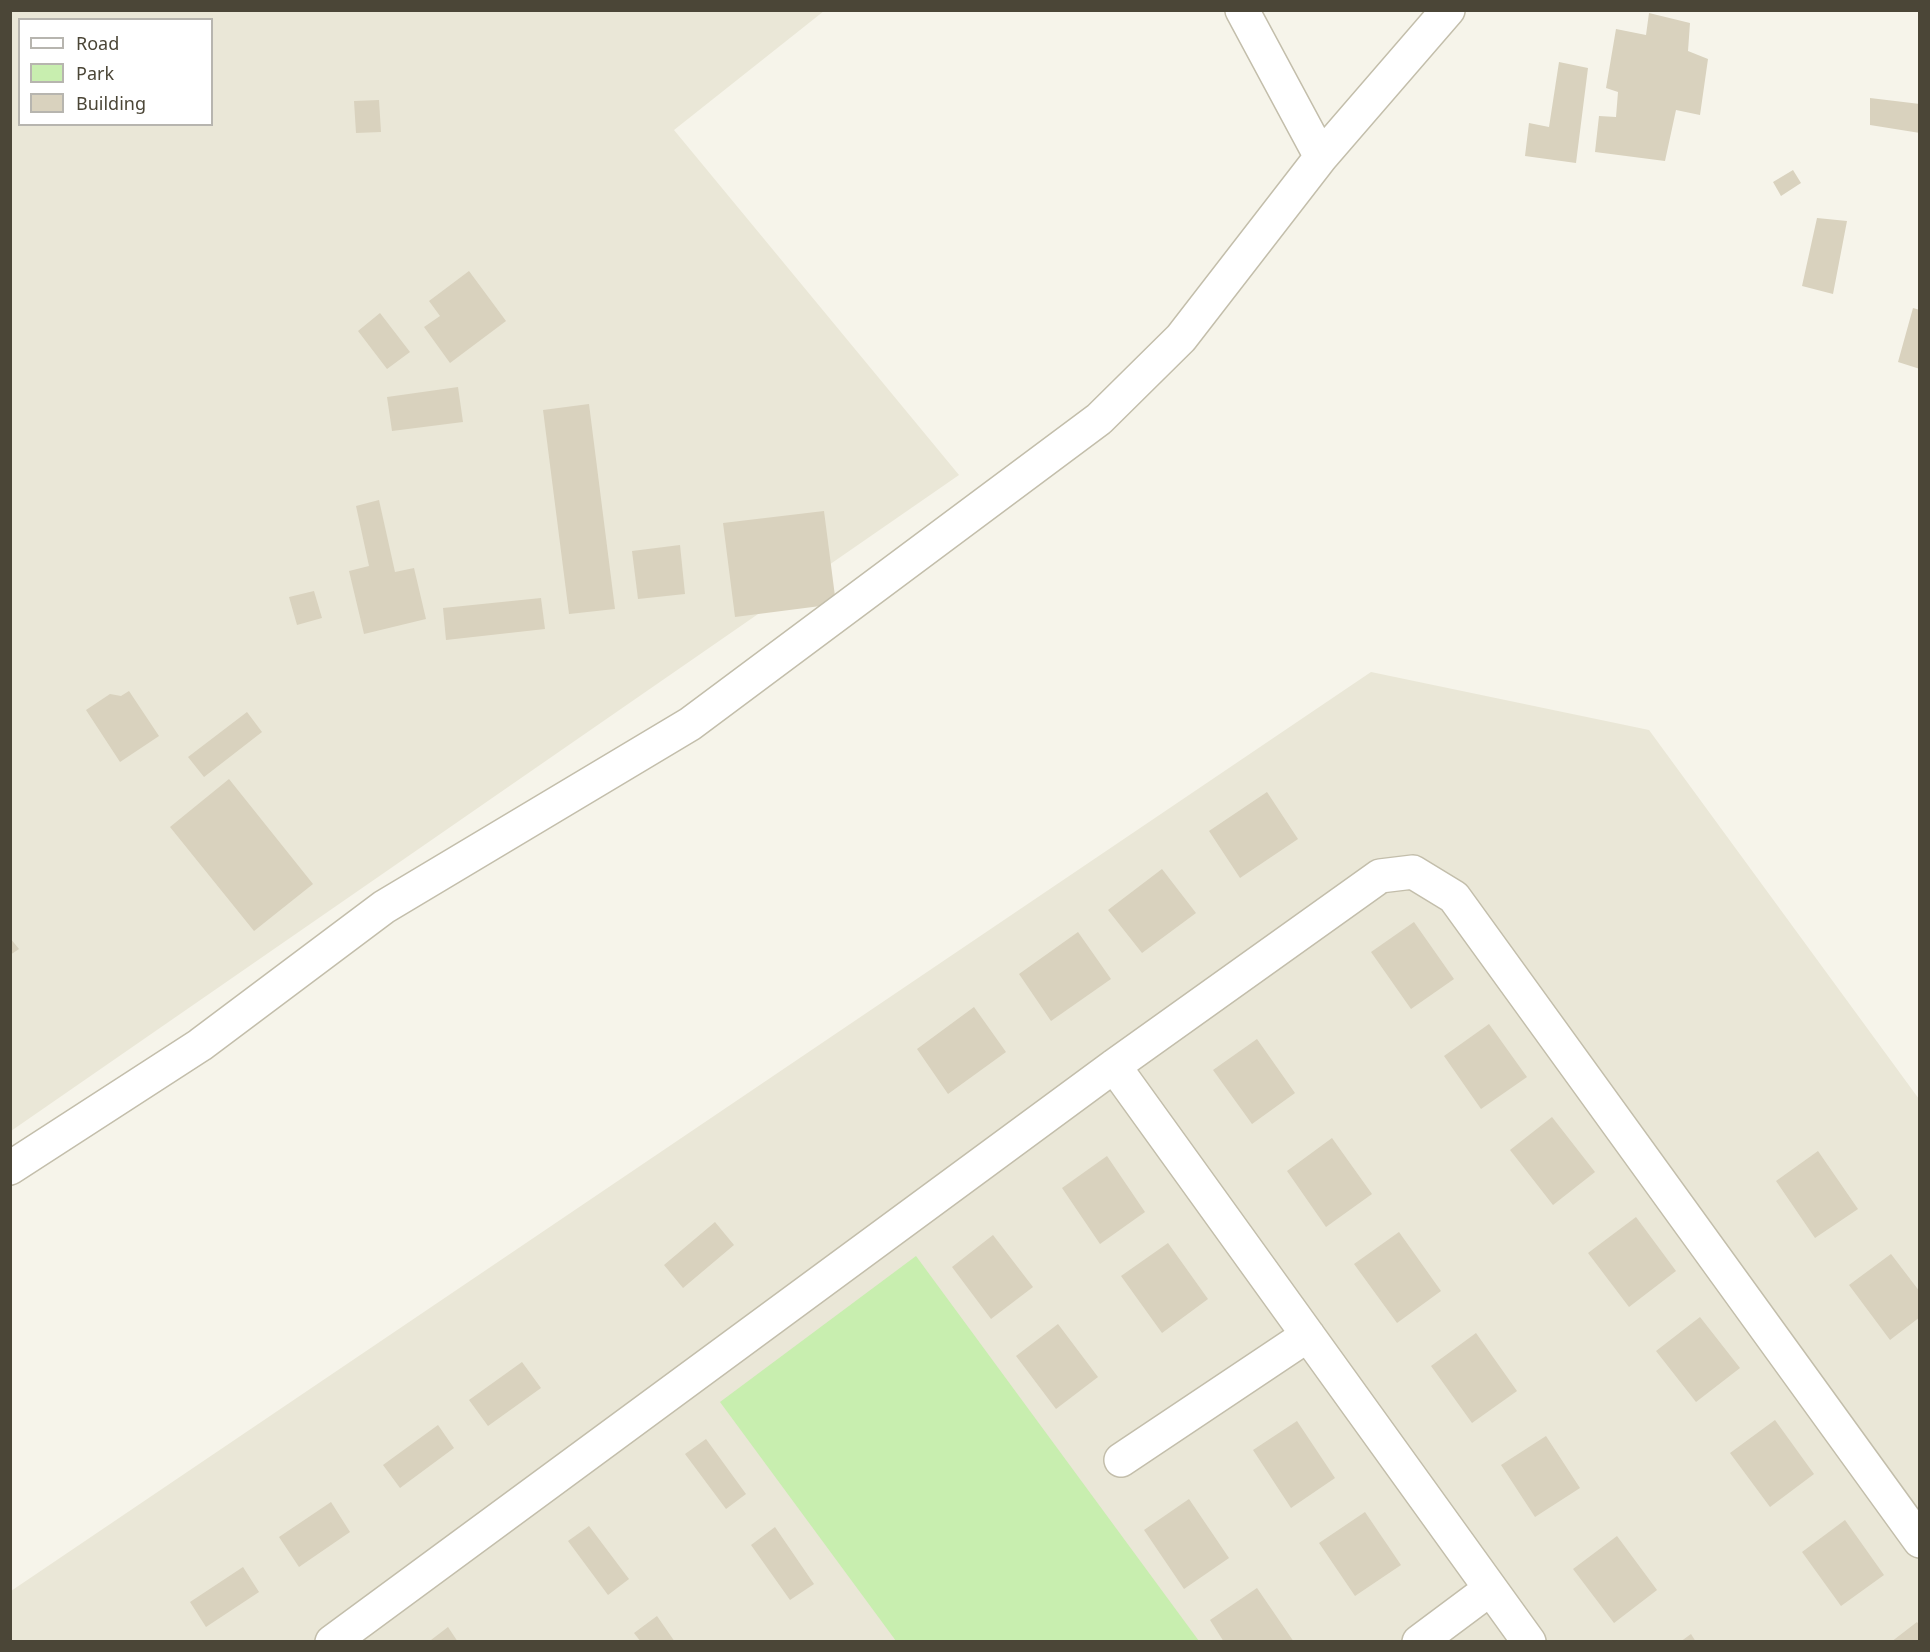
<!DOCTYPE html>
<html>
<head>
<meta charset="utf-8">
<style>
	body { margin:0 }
	#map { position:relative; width:1930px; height:1652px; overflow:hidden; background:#f6f4ea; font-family:"Noto Sans",sans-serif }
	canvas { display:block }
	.frame { position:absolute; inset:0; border:12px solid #4b4637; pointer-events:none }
	.legend { position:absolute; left:18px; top:18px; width:195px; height:108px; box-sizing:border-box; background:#fff; border:2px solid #b7b5af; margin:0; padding:8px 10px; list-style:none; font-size:18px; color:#4b4637 }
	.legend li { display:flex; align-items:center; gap:12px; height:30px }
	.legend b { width:30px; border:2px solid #b7b5af }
</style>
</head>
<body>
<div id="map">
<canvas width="1930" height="1652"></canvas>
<div class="frame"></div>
<ul class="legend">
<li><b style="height:8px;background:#fff"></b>Road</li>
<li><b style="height:16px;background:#c8eeaf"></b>Park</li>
<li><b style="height:16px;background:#d9d2be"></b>Building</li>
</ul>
</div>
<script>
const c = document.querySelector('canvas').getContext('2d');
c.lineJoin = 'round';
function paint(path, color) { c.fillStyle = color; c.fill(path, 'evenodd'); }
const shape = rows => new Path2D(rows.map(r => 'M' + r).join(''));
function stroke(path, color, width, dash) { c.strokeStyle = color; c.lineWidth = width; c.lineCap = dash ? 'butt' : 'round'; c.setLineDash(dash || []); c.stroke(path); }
paint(shape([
	[11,11,824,11,674,130,959,475,11,1131],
	[20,20,212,20,212,124,20,124],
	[1371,672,1649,730,1919,1099,1919,1641,11,1642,11,1591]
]), '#eae7d7');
paint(shape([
	[916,1256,1199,1641,896,1641,720,1402]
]), '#c8eeaf');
paint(shape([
	[1649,13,1690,23,1688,51,1708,59,1700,115,1676,110,1665,161,1595,152,1599,116,1616,117,1618,92,1606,88,1616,29,1646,35],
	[1559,62,1588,68,1576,163,1525,156,1529,123,1549,127],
	[1870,98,1920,104,1920,133,1870,125],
	[379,100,381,132,356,133,354,101],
	[1793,170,1801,183,1781,196,1773,182],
	[1817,218,1847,221,1833,294,1802,286],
	[469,271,506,321,450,363,424,327,440,316,429,301],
	[1913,308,1920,310,1920,369,1898,362],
	[380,313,410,352,387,369,358,331],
	[458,387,463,422,392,431,387,397],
	[589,404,615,609,569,614,543,410],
	[379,500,395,572,414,568,426,619,364,634,349,571,369,566,356,506],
	[824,511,836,604,735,617,723,523],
	[680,545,685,594,638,599,632,551],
	[314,591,322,618,297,625,289,597],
	[541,598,545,629,446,640,443,608],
	[129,691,159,736,120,762,86,710,110,694,121,696],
	[247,712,262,732,204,777,188,757],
	[229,779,313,884,254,931,170,827],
	[1267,792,1298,839,1240,878,1209,831],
	[1162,869,1196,913,1142,953,1108,910],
	[1414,922,1454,979,1411,1009,1371,952],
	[1078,932,1111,979,1051,1021,1019,974],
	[10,938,19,949,10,955],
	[974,1007,1006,1052,948,1094,917,1049],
	[1489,1024,1527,1077,1481,1109,1444,1056],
	[1257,1039,1295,1093,1252,1124,1213,1070],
	[1552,1117,1595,1172,1553,1205,1510,1150],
	[1332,1138,1372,1194,1326,1227,1287,1171],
	[1818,1151,1858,1209,1815,1238,1776,1181],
	[1107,1156,1145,1212,1100,1244,1062,1188],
	[1636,1217,1676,1271,1629,1307,1588,1253],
	[715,1222,734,1245,683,1288,664,1265],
	[1399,1232,1441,1291,1397,1323,1354,1264],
	[993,1235,1033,1287,991,1319,952,1267],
	[1168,1243,1208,1299,1162,1333,1121,1276],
	[1891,1254,1920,1292,1920,1317,1890,1340,1849,1285],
	[1700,1317,1740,1368,1696,1402,1656,1351],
	[1058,1324,1098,1377,1056,1409,1016,1356],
	[1476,1333,1517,1391,1472,1423,1431,1366],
	[522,1362,541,1388,488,1426,469,1400],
	[1775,1420,1814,1474,1770,1507,1730,1453],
	[1297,1421,1335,1478,1291,1508,1253,1450],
	[438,1425,454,1448,400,1488,383,1465],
	[1546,1436,1580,1488,1535,1517,1501,1465],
	[706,1439,746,1494,726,1509,685,1454],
	[1189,1499,1229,1558,1184,1589,1144,1530],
	[331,1502,350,1532,299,1567,279,1537],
	[1365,1512,1401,1565,1355,1596,1319,1543],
	[1845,1520,1884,1575,1841,1606,1802,1552],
	[589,1526,629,1579,608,1595,568,1541],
	[775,1527,814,1584,790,1600,751,1545],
	[1617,1536,1657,1590,1614,1623,1573,1569],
	[243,1567,259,1592,206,1627,190,1602],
	[1257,1588,1294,1642,1224,1642,1210,1620],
	[657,1616,675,1642,641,1642,634,1633],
	[1917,1622,1920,1626,1920,1642,1891,1642],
	[448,1627,458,1642,432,1642,431,1640],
	[1691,1634,1696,1642,1680,1642]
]), '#d9d2be');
const minor = shape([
	[1242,10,1321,157],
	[1114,1066,1529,1642],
	[10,1168,200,1045,384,907,690,724,1099,419,1181,338,1321,157,1448,10],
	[1121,1460,1308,1335],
	[332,1642,1114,1066,1380,876,1413,872,1454,897,1920,1541],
	[1419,1642,1490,1589]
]);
stroke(minor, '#c3beab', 36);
stroke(minor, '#fff', 33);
</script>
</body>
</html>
